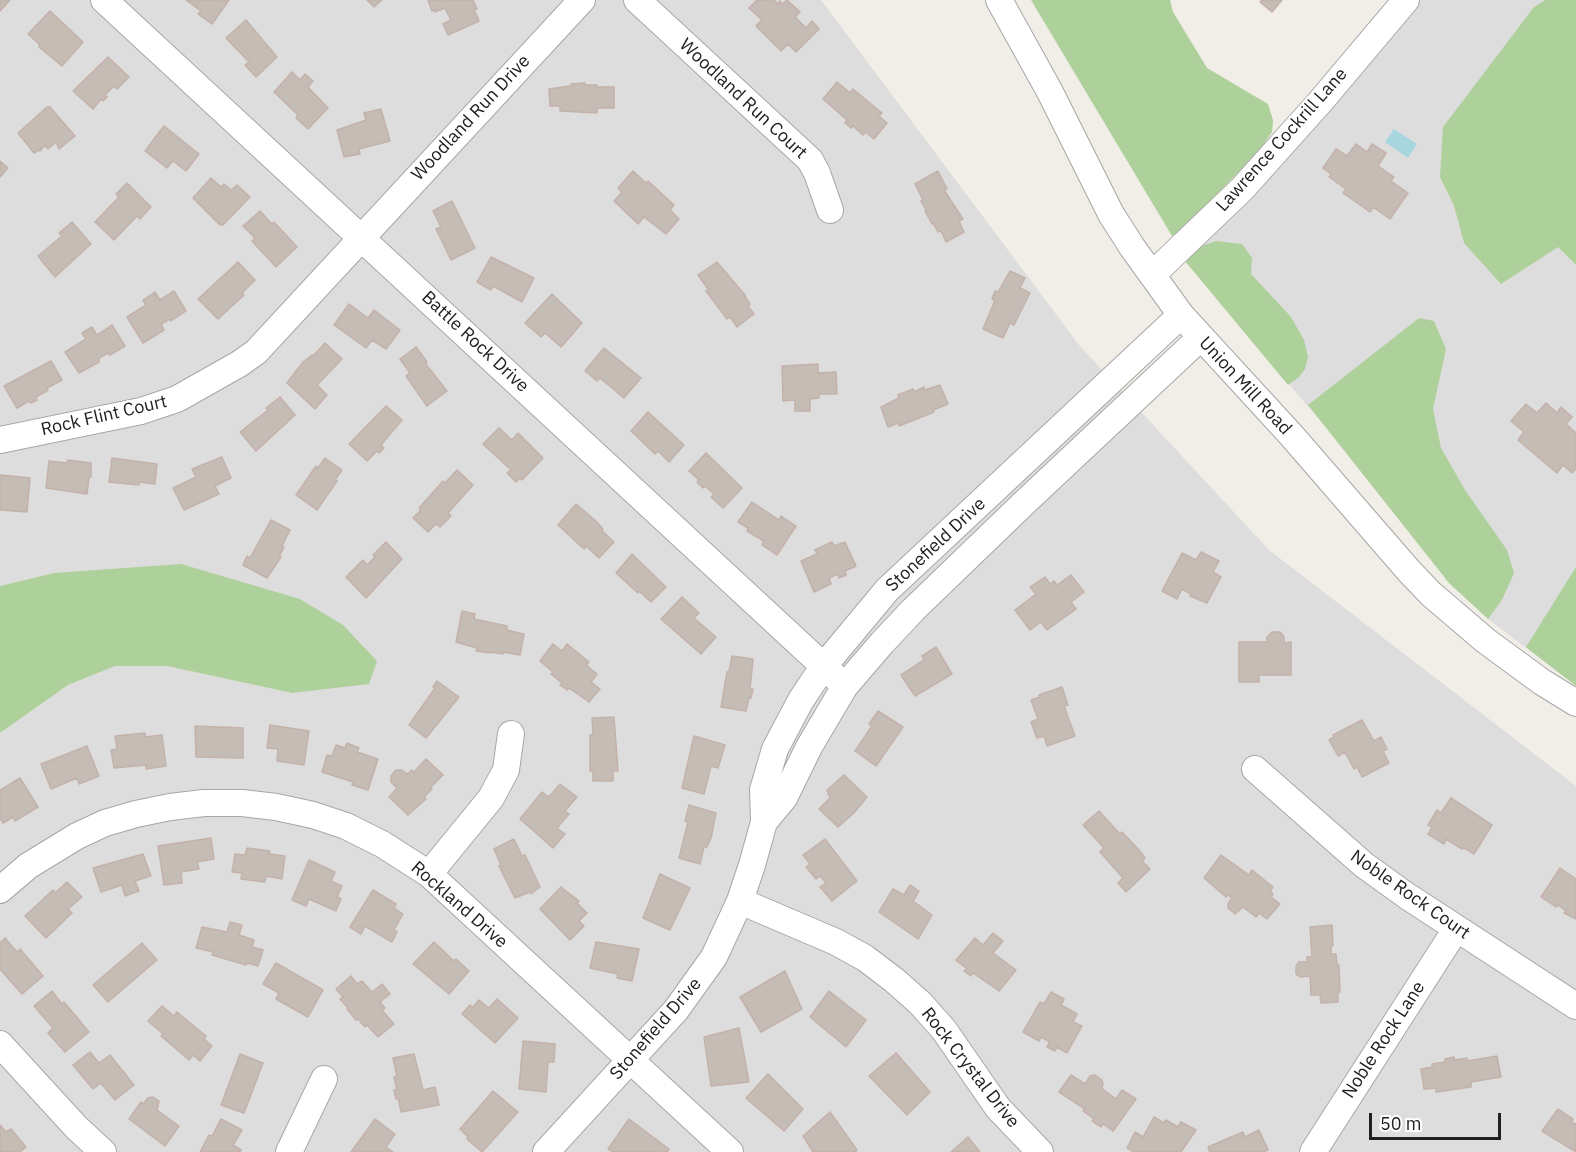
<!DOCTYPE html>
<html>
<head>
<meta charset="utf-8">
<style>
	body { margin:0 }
	#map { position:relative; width:1576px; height:1152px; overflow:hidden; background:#f1ede7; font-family:"IBM Plex Sans",sans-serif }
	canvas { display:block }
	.scale { position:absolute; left:1369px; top:1113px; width:132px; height:27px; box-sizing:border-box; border:3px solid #202020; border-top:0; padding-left:8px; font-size:18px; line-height:21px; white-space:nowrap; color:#202020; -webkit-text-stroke:4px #fff; paint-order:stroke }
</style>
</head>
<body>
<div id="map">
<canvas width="1576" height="1152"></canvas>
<div class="scale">50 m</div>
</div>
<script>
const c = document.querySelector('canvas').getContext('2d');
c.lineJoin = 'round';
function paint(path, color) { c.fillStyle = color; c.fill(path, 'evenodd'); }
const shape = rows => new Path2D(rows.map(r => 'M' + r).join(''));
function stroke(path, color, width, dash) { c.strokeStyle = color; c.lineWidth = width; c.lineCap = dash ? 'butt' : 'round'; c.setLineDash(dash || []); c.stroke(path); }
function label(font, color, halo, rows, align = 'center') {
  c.font = font + ' "IBM Plex Sans",sans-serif'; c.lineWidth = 4.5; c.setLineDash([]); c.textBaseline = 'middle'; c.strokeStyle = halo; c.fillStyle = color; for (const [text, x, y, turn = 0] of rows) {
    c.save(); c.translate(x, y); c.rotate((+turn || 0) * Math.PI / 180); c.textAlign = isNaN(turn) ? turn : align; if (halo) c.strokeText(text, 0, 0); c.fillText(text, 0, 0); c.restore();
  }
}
paint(shape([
	[0,0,821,0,1079,345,1269,550,1576,786,1576,1152,0,1152,0,733,68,685,115,666,167,666,292,693,54,573,0,586],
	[1419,0,1545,0,1534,7,1440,177,1454,206,1464,243,1558,247,1576,265,1576,686,1488,619,1185,261,1354,83]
]), '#dedddd');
paint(shape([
	[1031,0,1170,0,1173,12,1207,68,1268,104,1273,120,1272,132,1259,151,1181,231,1172,236],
	[1545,0,1576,0,1576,265,1558,247,1501,284,1464,243,1454,206,1440,177,1443,127,1534,7],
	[1216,241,1242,244,1252,258,1251,274,1291,317,1304,340,1308,357,1305,369,1299,377,1288,385,1185,261,1196,248],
	[1419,318,1434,321,1446,349,1433,409,1441,448,1465,490,1507,550,1514,573,1502,600,1488,619,1449,583,1308,405],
	[181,564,300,599,343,625,377,661,369,684,292,693,167,666,115,666,68,685,0,733,0,586,54,573],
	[1576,567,1576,686,1526,647]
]), '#aed09b');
paint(shape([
	[1394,129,1417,144,1408,158,1385,142]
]), '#a7d6df');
const building = shape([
	[0,0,10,0,0,11,0,0],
	[186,0,229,0,212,24,198,14,201,11,186,0],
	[367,0,382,0,374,7,367,0],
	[428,0,473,0,477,9,474,10,479,21,448,35,443,24,451,20,445,8,435,12,435,10,432,11,428,0],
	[757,0,774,0,778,4,780,1,783,4,787,0,800,12,795,17,806,28,812,21,819,29,796,52,788,44,781,51,756,26,762,20,749,8,757,0],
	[1262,0,1282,0,1272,12,1260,2,1262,0],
	[50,11,83,42,62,66,39,47,39,44,28,34,50,11],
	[246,20,277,57,256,77,245,65,249,62,226,38,246,20],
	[108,57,129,77,117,89,114,86,105,95,107,97,103,101,101,99,93,109,73,91,108,57],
	[292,72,300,80,305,74,313,81,308,87,328,108,308,129,296,118,298,115,274,92,292,72],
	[837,82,850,93,853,89,882,113,879,116,887,123,874,139,866,132,863,135,853,126,851,128,845,123,847,120,823,99,837,82],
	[585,83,585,85,597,85,597,87,614,87,614,108,597,108,597,113,560,111,560,106,550,106,549,89,571,86,571,84,585,83],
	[47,107,50,107,75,136,59,149,56,142,48,149,45,145,40,151,39,150,34,153,18,133,47,107],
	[381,109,390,141,359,149,360,154,344,157,337,130,366,120,364,113,381,109],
	[164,126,199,154,186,171,173,161,167,168,145,151,164,126],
	[1356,144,1367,152,1372,144,1386,153,1378,166,1394,177,1391,181,1408,193,1390,219,1373,207,1370,212,1343,193,1346,189,1329,177,1331,174,1323,168,1336,149,1347,156,1356,144],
	[0,161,8,168,0,177,0,161],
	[633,171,646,183,648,181,674,205,670,210,679,219,666,234,644,217,638,224,614,201,622,192,618,188,633,171],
	[938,171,947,189,944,190,963,219,959,221,964,232,946,242,941,231,938,232,933,223,932,224,925,211,926,210,921,201,923,200,915,184,938,171],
	[211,178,221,187,224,184,231,190,237,185,250,197,223,225,220,225,193,198,211,178],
	[127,183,151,207,140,219,137,216,114,240,95,222,119,197,116,194,127,183],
	[452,201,475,248,451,260,436,229,441,227,433,211,452,201],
	[260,211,272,224,274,222,297,247,276,267,252,241,255,238,243,226,260,211],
	[72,222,91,244,55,277,38,256,62,236,59,233,72,222],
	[491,257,534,278,522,302,493,286,491,290,477,282,491,257],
	[238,262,255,280,242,293,244,295,218,319,198,299,238,262],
	[717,262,745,295,744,295,750,304,748,306,754,314,737,327,730,317,727,319,706,291,708,289,698,275,717,262],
	[1010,271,1025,278,1020,288,1030,293,1014,325,1010,323,1003,338,983,329,995,300,992,299,995,291,998,292,1010,271],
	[174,291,186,311,171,321,170,319,161,324,164,330,143,343,127,317,146,305,143,300,155,292,160,300,174,291],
	[552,294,582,323,561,347,545,333,541,337,525,323,552,294],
	[349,304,368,318,374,310,400,330,386,349,372,340,366,348,334,325,349,304],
	[112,325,125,346,110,355,108,353,99,358,99,362,79,373,65,352,86,339,82,333,92,327,97,335,112,325],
	[325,343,342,359,317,385,327,395,315,409,287,383,303,362,312,355,313,356,325,343],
	[416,347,427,362,425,363,447,391,427,406,406,376,410,373,400,359,416,347],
	[604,348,641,378,624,398,600,378,597,381,585,371,604,348],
	[51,361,62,380,47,388,48,390,36,397,37,400,31,403,29,401,17,408,4,386,51,361],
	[818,364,818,373,836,372,837,394,819,394,819,398,810,399,810,411,795,411,795,400,783,401,782,366,818,364],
	[940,385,948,404,933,410,934,412,899,426,898,423,888,427,881,407,899,398,898,395,913,389,914,392,924,387,925,390,940,385],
	[280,397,295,415,256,451,240,432,268,410,266,408,280,397],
	[1546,403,1557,413,1561,407,1572,417,1566,424,1576,433,1576,469,1572,473,1563,465,1557,473,1518,440,1524,432,1511,421,1526,404,1537,413,1546,403],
	[386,406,402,420,381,445,384,448,379,453,377,451,367,461,349,444,386,406],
	[648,412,684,445,669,462,658,451,655,454,631,431,648,412],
	[499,428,512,440,518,433,543,458,522,480,520,478,516,482,507,473,511,470,483,444,499,428],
	[706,453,742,488,723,508,711,497,714,494,705,486,703,488,697,482,699,480,689,471,706,453],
	[222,457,231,478,215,486,219,494,184,510,173,488,196,477,192,469,222,457],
	[112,458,157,464,155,484,139,482,139,485,109,482,112,458],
	[325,458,342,470,335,480,337,481,317,510,296,495,316,466,318,468,325,458],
	[68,460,91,463,91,477,89,477,87,494,46,488,49,461,67,463,68,460],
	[457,470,473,485,448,513,451,516,440,527,436,524,428,532,413,518,421,510,419,508,443,481,445,483,457,470],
	[0,475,30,478,27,512,0,510,0,475],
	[752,502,779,520,781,516,796,526,777,555,762,545,764,541,747,531,748,528,738,522,752,502],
	[576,504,596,521,603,529,602,531,614,542,599,558,586,546,584,549,558,525,576,504],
	[271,520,290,530,282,546,284,547,279,557,281,557,267,578,243,565,247,556,250,558,271,520],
	[386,542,402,559,366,598,346,577,363,560,367,565,375,557,373,555,386,542],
	[832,542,834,546,845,542,856,566,845,571,846,575,839,578,838,574,829,578,831,584,814,592,801,561,817,554,815,550,832,542],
	[1201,552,1219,561,1213,572,1221,577,1207,603,1190,596,1191,594,1182,589,1177,599,1162,591,1182,553,1196,560,1201,552],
	[632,554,666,587,651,602,639,591,638,593,616,573,632,554],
	[1071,575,1084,592,1071,602,1076,609,1047,630,1041,622,1030,630,1015,610,1036,594,1030,587,1045,577,1050,584,1054,581,1057,585,1071,575],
	[682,597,699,613,694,618,716,637,701,654,661,619,682,597],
	[462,611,475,614,474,619,507,626,507,630,524,634,520,655,503,652,503,654,491,652,491,653,476,651,477,648,456,642,462,611],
	[1272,632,1280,632,1284,637,1284,643,1291,642,1291,675,1259,675,1259,682,1239,682,1239,642,1267,642,1267,637,1272,632],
	[553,644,562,651,567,644,589,662,586,665,597,674,591,682,600,689,589,702,569,688,567,690,560,685,562,683,551,674,553,672,540,661,553,644],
	[936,647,952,674,915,696,901,675,924,660,922,656,936,647],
	[732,656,753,659,750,689,753,689,751,698,749,698,746,711,721,707,727,672,729,672,732,656],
	[437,681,459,697,426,738,409,725,435,688,433,687,437,681],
	[1062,687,1068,705,1064,706,1075,736,1047,746,1044,736,1037,738,1031,722,1038,719,1031,700,1040,697,1039,695,1062,687],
	[878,711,903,727,876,766,855,751,872,726,869,724,878,711],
	[614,717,618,771,613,771,613,781,593,781,593,771,590,771,590,735,593,735,592,718,614,717],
	[1362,720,1374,741,1381,737,1387,749,1383,751,1389,763,1362,777,1357,767,1354,769,1345,752,1338,756,1329,740,1334,737,1333,735,1362,720],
	[270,725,309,731,304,765,277,761,278,749,267,748,270,725],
	[195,726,243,728,243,758,196,757,195,726],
	[145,733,145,737,162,735,166,766,146,769,146,765,114,768,111,750,117,749,115,736,145,733],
	[694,736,725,745,718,768,711,766,704,794,682,788,694,736],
	[347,743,359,748,357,752,378,759,368,790,352,785,353,782,322,772,327,755,332,756,336,745,345,748,347,743],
	[87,746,99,776,79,784,77,778,51,789,41,764,87,746],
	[426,759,443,775,430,788,432,789,424,797,426,799,408,815,389,797,397,788,391,782,391,776,396,770,402,770,407,774,412,770,414,772,426,759],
	[844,775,867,797,854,813,838,827,819,809,830,798,827,790,844,775],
	[20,778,38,807,15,821,13,817,3,823,0,818,0,790,20,778],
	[560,784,577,797,565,811,569,814,557,828,565,834,553,848,520,819,542,792,549,797,560,784],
	[1451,798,1492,825,1474,854,1464,848,1462,849,1446,839,1444,844,1428,834,1432,827,1428,825,1437,810,1441,813,1451,798],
	[689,805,716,813,711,838,707,847,704,847,700,864,679,858,688,822,685,821,689,805],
	[1099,811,1120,834,1122,832,1139,850,1145,858,1142,861,1150,869,1126,892,1118,883,1123,878,1100,852,1104,848,1083,825,1099,811],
	[211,838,214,859,197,862,199,869,181,872,182,883,164,885,158,846,211,838],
	[514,839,522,856,525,855,540,887,531,894,530,892,515,898,499,866,501,865,494,849,514,839],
	[825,839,857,881,832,901,820,887,826,883,820,876,816,879,806,867,810,864,803,855,825,839],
	[247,848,270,851,269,854,285,856,282,879,266,876,265,882,241,879,242,873,232,872,235,854,245,855,247,848],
	[143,854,151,876,135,881,139,891,125,896,122,885,101,892,93,868,143,854],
	[1221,855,1249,875,1252,870,1273,887,1270,891,1273,894,1271,897,1280,904,1267,919,1259,913,1256,917,1243,907,1235,914,1228,908,1228,904,1232,898,1228,895,1226,897,1204,878,1221,855],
	[309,860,335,872,331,881,342,886,337,897,341,899,336,911,309,899,306,906,292,900,309,860],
	[1560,868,1576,879,1576,919,1564,913,1566,911,1558,905,1556,907,1541,897,1560,868],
	[660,874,690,888,670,930,643,918,660,874],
	[67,882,82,897,68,909,72,913,46,938,25,916,53,890,55,893,67,882],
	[910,885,919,891,913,901,932,915,918,939,879,912,893,889,904,895,910,885],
	[561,887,579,901,577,903,587,913,579,921,584,926,570,940,540,909,561,887],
	[373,890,396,904,394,908,403,914,394,930,397,932,392,942,365,926,361,934,350,927,373,890],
	[230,922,242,925,239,935,254,940,252,947,263,950,258,966,247,963,246,965,212,955,213,952,196,948,202,927,227,932,230,922],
	[1332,925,1333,946,1331,946,1331,954,1336,954,1337,965,1339,965,1340,992,1338,992,1338,1002,1321,1003,1320,995,1311,995,1310,976,1300,977,1296,974,1296,966,1299,962,1307,962,1307,957,1312,957,1310,927,1332,925],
	[993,933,1003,941,993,953,1016,970,999,991,973,973,971,976,964,971,967,969,956,960,975,938,983,945,993,933],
	[5,938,17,952,20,949,43,976,22,994,0,969,0,943,5,938],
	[434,942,454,961,456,959,469,971,449,994,413,964,434,942],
	[596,942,639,949,632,981,617,978,618,974,590,968,596,942],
	[142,943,157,960,108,1002,93,985,142,943],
	[276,963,323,990,308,1017,276,999,279,993,263,984,276,963],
	[785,971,802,1009,761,1032,740,997,785,971],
	[351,976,357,984,362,981,372,992,382,984,390,994,380,1002,385,1008,382,1010,394,1024,378,1037,367,1025,365,1027,358,1019,356,1020,347,1009,348,1008,340,999,343,997,336,989,351,976],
	[52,991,62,1004,64,1002,89,1032,65,1052,48,1033,53,1028,34,1006,52,991],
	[829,991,866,1020,846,1047,810,1017,829,991],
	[1051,992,1064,999,1061,1005,1077,1014,1073,1022,1082,1026,1067,1053,1057,1047,1055,1051,1047,1047,1050,1042,1041,1037,1039,1041,1023,1032,1040,1002,1044,1004,1051,992],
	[497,999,518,1018,495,1043,462,1014,470,1005,472,1008,479,1000,489,1008,497,999],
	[162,1006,174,1016,177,1012,206,1036,204,1039,212,1046,200,1061,193,1055,189,1060,161,1036,163,1034,148,1021,162,1006],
	[739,1028,749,1082,711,1086,704,1037,739,1028],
	[523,1041,555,1044,554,1062,548,1062,546,1092,519,1089,523,1041],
	[90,1052,99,1063,110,1055,134,1085,115,1100,101,1083,93,1089,73,1065,90,1052],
	[896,1053,930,1092,907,1115,869,1076,896,1053],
	[240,1054,263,1063,244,1113,221,1105,240,1054],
	[414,1054,423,1090,435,1087,439,1105,401,1112,398,1098,396,1099,394,1090,397,1090,394,1077,397,1076,393,1058,414,1054],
	[1497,1056,1501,1077,1471,1082,1471,1087,1436,1092,1436,1088,1424,1089,1421,1069,1432,1067,1432,1064,1445,1062,1445,1059,1454,1057,1455,1060,1467,1058,1467,1061,1497,1056],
	[768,1074,803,1109,784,1131,746,1098,768,1074],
	[1071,1075,1085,1084,1090,1076,1095,1075,1102,1080,1103,1085,1101,1088,1116,1099,1122,1090,1136,1099,1113,1131,1103,1124,1101,1127,1092,1121,1094,1119,1083,1111,1085,1109,1059,1092,1071,1075],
	[493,1091,518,1112,482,1152,467,1139,468,1137,460,1129,493,1091],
	[153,1097,159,1101,157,1110,179,1126,165,1146,129,1119,141,1102,143,1104,148,1098,153,1097],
	[1558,1109,1573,1119,1571,1122,1576,1124,1576,1152,1542,1131,1558,1109],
	[830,1112,857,1150,855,1152,813,1152,803,1136,830,1112],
	[1154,1117,1164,1123,1166,1120,1178,1127,1181,1122,1196,1130,1181,1152,1134,1152,1127,1148,1135,1132,1143,1137,1154,1117],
	[221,1119,242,1130,233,1145,241,1150,240,1152,200,1152,209,1135,212,1136,221,1119],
	[375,1119,395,1134,386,1147,393,1152,351,1152,375,1119],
	[629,1119,669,1149,667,1152,613,1152,608,1149,629,1119],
	[0,1125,6,1132,11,1129,26,1147,20,1152,0,1152,0,1125],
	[1259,1130,1268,1150,1263,1152,1210,1152,1208,1147,1243,1132,1245,1137,1259,1130],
	[968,1137,980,1152,951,1152,968,1137]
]);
paint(building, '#c6bcb6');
stroke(building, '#c3b2a9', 1.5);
const minor = shape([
	[104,0,845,686],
	[637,0,810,160,817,173,830,210],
	[999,0,1050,92,1111,214,1132,247,1181,315,1292,436,1409,571,1431,594,1486,641,1542,682,1576,703],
	[1152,275,1242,189,1320,102,1406,0],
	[0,440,141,411,177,399,239,364,256,352,582,0],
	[1255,769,1364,865,1407,896,1576,1006],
	[764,822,784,798,809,747,845,686,882,643,913,610,1024,503,1200,338],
	[429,874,491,798,506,770,511,734],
	[0,890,28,866,77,836,105,823,136,814,170,807,204,803,242,803,276,807,313,815,346,826,382,844,429,874,730,1152],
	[740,901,836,942,865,958,894,980,920,1003,944,1030,998,1108,1040,1152],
	[0,1044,76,1127,103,1152],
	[289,1152,324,1079],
	[546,1152,676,1010,714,957,740,901,752,865,764,822,763,790,775,749,801,700,823,667,887,590,1181,315],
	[1313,1152,1456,929]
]);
stroke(minor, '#a7a7a7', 28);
stroke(minor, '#fff', 26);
label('18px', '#202020', '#fff', [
	["Woodland Run Court",743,99,43],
	["Woodland Run Drive",471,118,-47],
	["Lawrence Cockrill Lane",1282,140,-48],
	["Battle Rock Drive",475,342,43],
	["Union Mill Road",1245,386,47],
	["Rock Flint Court",104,416,-13],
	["Stonefield Drive",936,545,-43],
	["Noble Rock Court",1410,895,35],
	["Rockland Drive",459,905,41],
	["Stonefield Drive",656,1029,-49],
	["Noble Rock Lane",1384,1040,-57],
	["Rock Crystal Drive",970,1068,52]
]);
</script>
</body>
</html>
